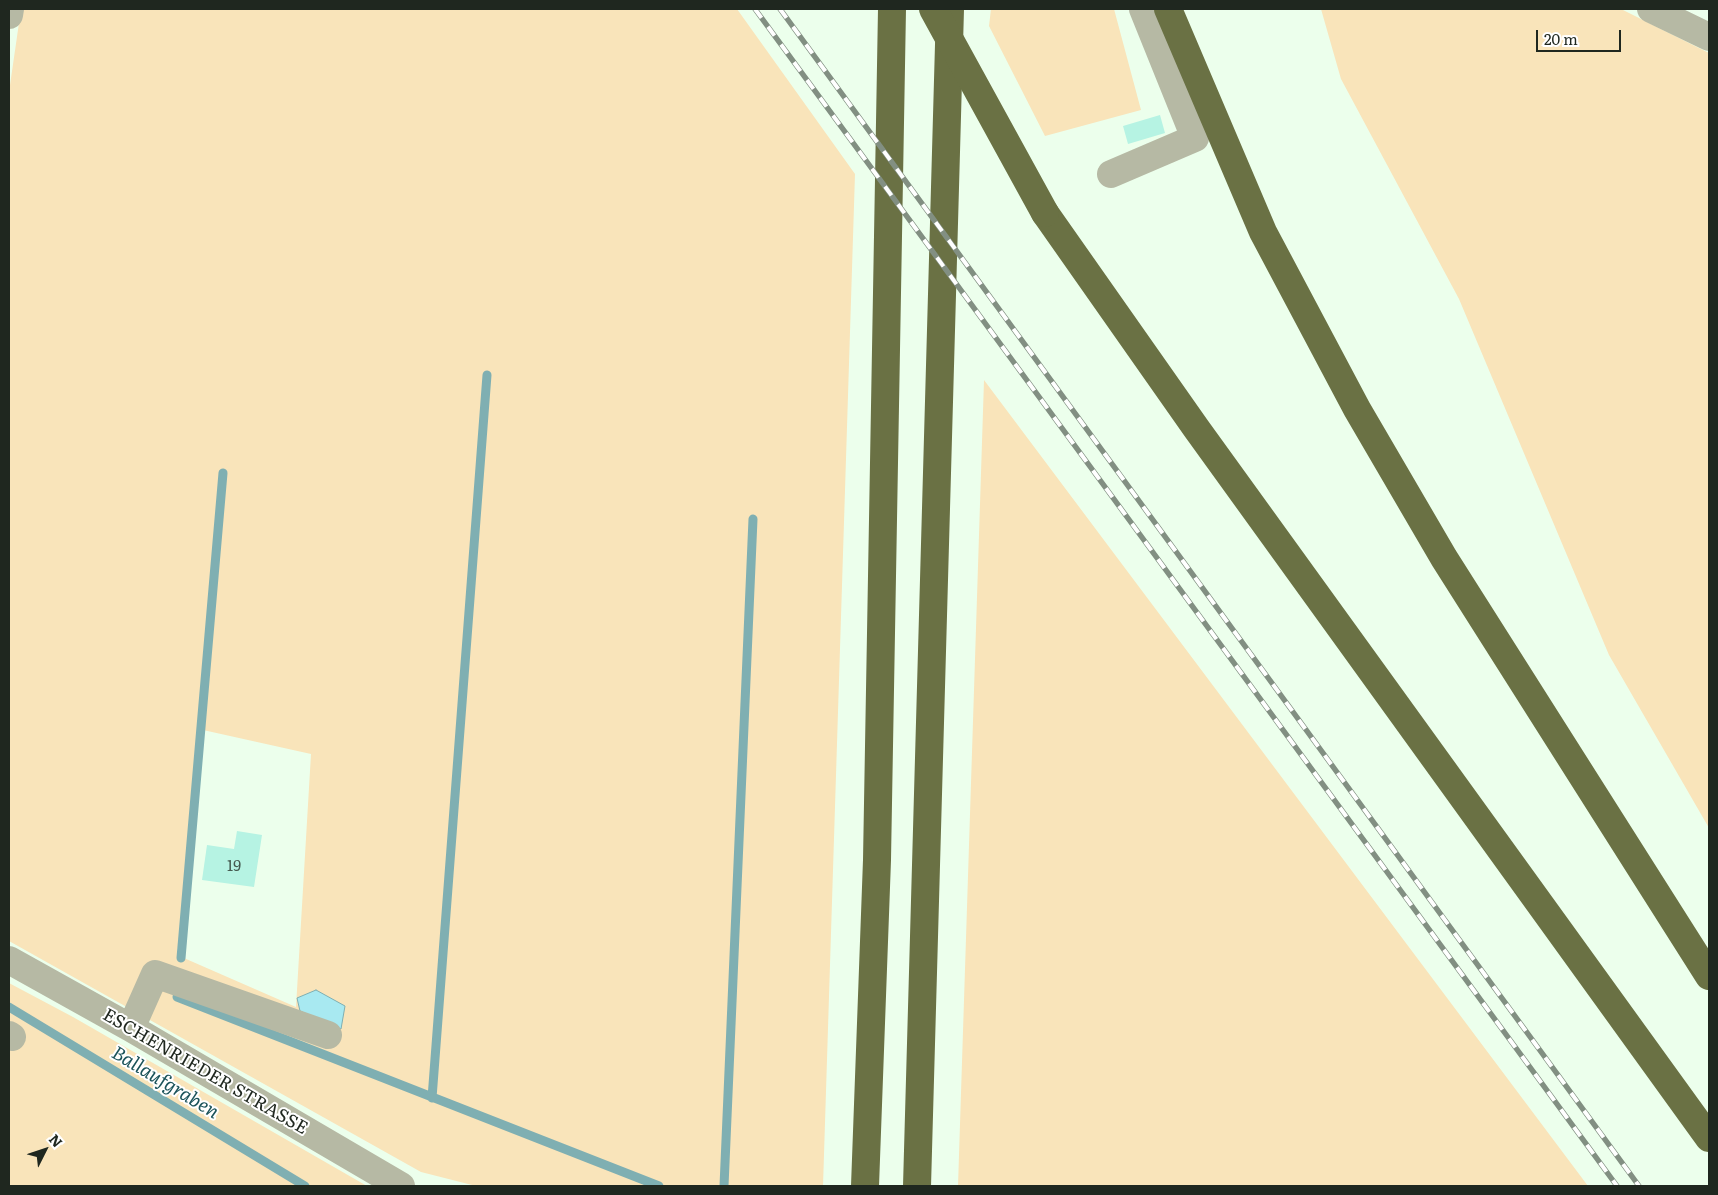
<!DOCTYPE html>
<html>
<head>
<meta charset="utf-8">
<style>
	body { margin:0 }
	#map { position:relative; width:1718px; height:1195px; overflow:hidden; background:#ecffec; font-family:Literata,serif }
	canvas { display:block }
	.frame { position:absolute; inset:0; border:10px solid #1f271f; pointer-events:none }
	.north { position:absolute; left:20px; top:1125px; width:50px; height:50px; -webkit-text-stroke:4px #fff; paint-order:stroke; rotate:49deg; font-size:14px; font-weight:700; line-height:20px; text-align:center; color:#1f271f }
	.north::after { content:''; display:block; margin:auto; width:18px; height:22px; background:#1f271f; clip-path:polygon(50% 0,100% 100%,50% 72%,0 100%) }
	.scale { position:absolute; left:1536px; top:30px; width:85px; height:22px; box-sizing:border-box; border:2px solid #1f271f; border-top:0; padding-left:6px; font-size:15px; line-height:18px; white-space:nowrap; color:#1f271f; -webkit-text-stroke:4px #fff; paint-order:stroke }
</style>
</head>
<body>
<div id="map">
<canvas width="1718" height="1195"></canvas>
<div class="frame"></div>
<div class="north">N</div>
<div class="scale">20 m</div>
</div>
<script>
const c = document.querySelector('canvas').getContext('2d');
c.lineJoin = 'round';
function paint(path, color) { c.fillStyle = color; c.fill(path, 'evenodd'); }
const shape = rows => new Path2D(rows.map(r => 'M' + r).join(''));
function stroke(path, color, width, dash) { c.strokeStyle = color; c.lineWidth = width; c.lineCap = dash ? 'butt' : 'round'; c.setLineDash(dash || []); c.stroke(path); }
function label(font, color, halo, rows, align = 'center') {
  c.font = font + ' Literata,serif'; c.lineWidth = 4; c.setLineDash([]); c.textBaseline = 'middle'; c.strokeStyle = halo; c.fillStyle = color; for (const [text, x, y, turn = 0] of rows) {
    c.save(); c.translate(x, y); c.rotate((+turn || 0) * Math.PI / 180); c.textAlign = isNaN(turn) ? turn : align; if (halo) c.strokeText(text, 0, 0); c.fillText(text, 0, 0); c.restore();
  }
}
paint(shape([
	[21,9,737,9,855,174,823,1186,476,1186,421,1172,9,941,9,92],
	[203,730,311,754,296,1007,177,955],
	[991,9,1114,9,1141,110,1045,136,989,26],
	[1321,9,1621,9,1709,53,1709,828,1609,655,1459,299,1341,79],
	[984,380,1588,1186,958,1186],
	[9,983,73,1017,367,1186,9,1186]
]), '#f9e4ba');
const water = shape([
	[316,990,345,1006,341,1029,300,1011,297,998,316,990]
]);
paint(water, '#a8e9f1');
stroke(water, '#7fafb2', 1);
stroke(shape([
	[181,958,223,473],
	[177,997,659,1186],
	[9,1007,305,1186],
	[432,1098,487,375],
	[724,1186,753,519]
]), '#7fafb2', 9);
paint(shape([
	[1160,115,1165,133,1128,144,1123,126],
	[237,831,262,835,254,887,202,880,207,845,234,849]
]), '#b6f3e3');
stroke(shape([
	[1651,9,1709,37],
	[9,15,10,9],
	[1111,174,1195,138,1143,9],
	[9,960,131,1028,401,1186],
	[131,1028,155,974,328,1035],
	[9,1035,12,1037]
]), '#b6b9a4', 28);
stroke(shape([
	[1168,9,1263,232,1357,409,1444,558,1709,976],
	[1045,213,1196,428,1709,1138],
	[865,1186,877,860,892,9],
	[917,1186,950,9]
]), '#6a7144', 28);
const rail = shape([
	[755,9,1617,1186],
	[780,9,1639,1186]
]);
stroke(rail, '#828f82', 5.5);
stroke(rail, '#fff', 4, [11]);
stroke(shape([
	[933,9,1045,213]
]), '#6a7144', 28);
label('15px', '#455a50', null, [
	["19",234,867]
]);
label('18px', '#1f271f', '#fff', [
	["ESCHENRIEDER STRASSE",205,1072,30]
]);
label('italic 19px', '#1c535a', '#fff', [
	["Ballaufgraben",165,1083,31]
]);
</script>
</body>
</html>
